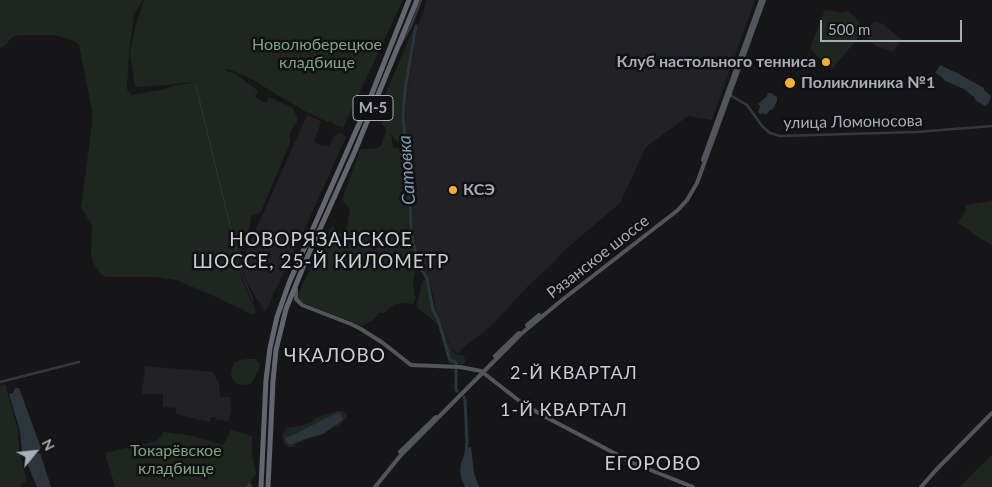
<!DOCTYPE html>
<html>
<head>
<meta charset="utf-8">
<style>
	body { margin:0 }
	#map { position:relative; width:992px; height:487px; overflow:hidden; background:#161618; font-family:Lato,sans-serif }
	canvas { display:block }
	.north { position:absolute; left:10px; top:427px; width:50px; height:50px; -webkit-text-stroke:4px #111113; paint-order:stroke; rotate:62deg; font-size:14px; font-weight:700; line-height:20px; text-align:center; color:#a8adb8 }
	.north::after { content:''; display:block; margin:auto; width:18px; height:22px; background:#a8adb8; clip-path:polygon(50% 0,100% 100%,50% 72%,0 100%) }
	.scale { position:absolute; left:820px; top:20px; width:142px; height:22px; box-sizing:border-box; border:2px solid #a8adb8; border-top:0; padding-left:6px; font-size:15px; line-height:18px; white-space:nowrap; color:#a8adb8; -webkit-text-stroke:4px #111113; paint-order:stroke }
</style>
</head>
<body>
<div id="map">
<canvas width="992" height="487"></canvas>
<div class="north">N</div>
<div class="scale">500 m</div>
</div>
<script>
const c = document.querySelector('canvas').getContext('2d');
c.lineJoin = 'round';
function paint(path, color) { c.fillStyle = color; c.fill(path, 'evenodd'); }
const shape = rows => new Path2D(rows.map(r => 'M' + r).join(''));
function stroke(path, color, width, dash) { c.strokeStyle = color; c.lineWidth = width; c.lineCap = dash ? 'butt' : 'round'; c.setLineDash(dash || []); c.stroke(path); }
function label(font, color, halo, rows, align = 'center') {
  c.font = font + ' Lato,sans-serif'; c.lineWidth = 5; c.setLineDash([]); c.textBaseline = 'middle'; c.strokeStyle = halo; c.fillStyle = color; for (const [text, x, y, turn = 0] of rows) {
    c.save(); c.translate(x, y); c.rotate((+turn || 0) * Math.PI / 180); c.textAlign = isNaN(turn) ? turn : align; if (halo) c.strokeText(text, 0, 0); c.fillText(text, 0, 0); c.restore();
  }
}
paint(shape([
	[427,0,755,0,712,120,688,116,646,147,620,203,567,248,551,265,530,284,494,323,479,336,462,348,460,353,457,353,450,347,446,334,439,319,429,280,420,266,412,222,405,110,417,28],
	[874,21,883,24,902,40,893,52,875,45,864,34],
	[307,115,321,121,314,142,322,146,325,145,329,147,334,136,337,134,340,133,344,134,343,136,346,137,302,235,275,291,273,292,273,296,267,309,265,312,248,285,244,276,241,263],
	[145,366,213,372,219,384,220,397,230,397,231,409,229,421,217,420,215,417,211,417,209,422,176,414,176,408,163,407,163,394,142,394]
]), '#222225');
paint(shape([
	[0,0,143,0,134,15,129,53,127,89,131,95,166,89,171,86,191,83,191,82,167,85,135,87,130,53,135,28,144,0,403,0,343,128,333,124,331,121,328,122,308,113,251,79,229,69,223,70,236,74,258,91,255,97,266,103,269,97,293,108,298,120,290,132,290,143,261,212,258,214,251,216,249,229,246,240,237,258,241,277,255,309,256,313,252,314,207,293,176,280,154,277,107,277,104,276,98,271,93,262,91,256,92,225,81,208,92,123,92,111,79,45,76,42,55,35,18,35,11,38,6,45,0,48],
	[825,10,836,11,839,13,848,11,859,21,859,24,865,26,859,37,832,69,822,61,810,48],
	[416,27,417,27,405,110,407,136,404,141,400,143,395,140,391,134,393,148,398,148,402,150,405,155,409,201,410,222,409,226,417,263,413,281,414,295,416,297,413,304,403,303,396,304,389,308,384,313,379,313,373,320,362,326,304,303,299,300,298,296,299,292,324,240,332,226,341,234,345,231,348,224,348,219,349,216,350,209,342,200,360,149,372,149,380,147,382,143,386,132,386,128,383,125,379,109,412,32],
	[992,201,992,246,958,223,965,211,966,205],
	[425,277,428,279,432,298,441,325,441,327,439,327,434,321,419,309,417,306,421,286],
	[442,329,444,329,448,343,453,352,457,355,463,355,465,359,465,362,463,364,449,364,440,332,440,330],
	[249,359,257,359,257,362,260,363,259,369,252,382,250,384,241,385,236,383,233,379,231,376,232,368,234,363,240,360],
	[4,384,6,386,7,391,18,430,19,451,26,478,26,481,20,487,0,487,0,385],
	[336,411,343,411,346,414,347,417,338,427,334,427,343,420,342,416,339,413,320,421,291,436,287,437,302,440,306,439,296,444,294,447,289,447,284,444,282,435,286,428,300,426,312,422,315,418],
	[231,430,252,436,252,455,256,474,247,487,115,487,105,453,157,441,162,435,163,432,193,436,223,445],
	[992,455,992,487,959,487]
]), '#1e261f');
paint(shape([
	[940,65,959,74,984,88,984,90,991,96,989,103,985,106,975,100,975,98,964,89,945,81,942,77,935,73],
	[768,93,771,93,777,97,777,101,773,109,770,110,766,115,762,113,761,115,758,112,760,106,758,104,767,96],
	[15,388,19,388,41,448,38,451,27,453,22,452,20,431,9,394,13,393],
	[339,412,342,416,343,420,323,434,302,440,290,445,285,441,285,438,287,437,291,436,320,421],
	[469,447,471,447,474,473,479,487,465,487,461,478,460,470,461,463,466,451],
	[40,453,45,468,51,487,37,487,27,463,27,457]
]), '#2c353c');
stroke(shape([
	[196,86,242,275,253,300]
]), '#2c353c', 1);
stroke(shape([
	[416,26,405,89,403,115,409,177,411,229,418,265,427,278,433,310,438,319,450,360,455,362,456,364],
	[456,370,456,390,457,391],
	[464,397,465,400,467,441,466,454],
	[247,487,250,484,251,487]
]), '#2c353c', 3);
stroke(shape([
	[401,44,411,26,421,0],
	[730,95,747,105,762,126,770,133,780,136,916,132,992,126],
	[0,382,79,362]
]), '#37383d', 2.5);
stroke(shape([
	[703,160,761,0],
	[296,289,296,299,302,305,351,324,361,329,383,343,411,365,460,367,481,371,522,403,542,415,633,463,693,487],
	[527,325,539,315],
	[495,356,519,333],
	[400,452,436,417],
	[375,487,401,455,521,334,562,300,678,210,687,200,697,183,764,0],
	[921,487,936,470,992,413]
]), '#53555c', 4);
stroke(shape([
	[261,487,266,380,270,348,277,317,289,283,367,106,409,0],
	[268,487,273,381,276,350,286,309,306,260,355,151,417,0]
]), '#63666e', 5);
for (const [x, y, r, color] of [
	[826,62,5,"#f2b134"],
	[790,83,6,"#f2b134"],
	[453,190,5,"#f2b134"]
]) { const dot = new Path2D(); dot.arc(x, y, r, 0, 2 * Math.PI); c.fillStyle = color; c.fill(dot); stroke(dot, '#111113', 2); }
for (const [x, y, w] of [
	[373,108,40]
]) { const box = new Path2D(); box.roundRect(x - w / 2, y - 12.5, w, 25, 4); c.fillStyle = '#111113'; c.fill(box); stroke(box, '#a8adb8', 1); }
label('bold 15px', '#a8adb8', null, [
	["М-5",373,108]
]);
label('16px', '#7fa381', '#111113', [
	["Новолюберецкое",317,45],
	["кладбище",317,63],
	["Токарёвское",176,451],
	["кладбище",176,469]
]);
label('bold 16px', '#a8adb8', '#111113', [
	["Клуб настольного тенниса",816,62,"right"],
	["Поликлиника №1",801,83],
	["КСЭ",463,190]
], 'left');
label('16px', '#a8adb8', '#111113', [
	["улица Ломоносова",853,122,-1],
	["Рязанское шоссе",598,257,-38]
]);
label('italic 18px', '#7f9bb3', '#111113', [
	["Сатовка",407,170,-94]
]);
c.letterSpacing = '1px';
label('18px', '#c9ccd4', '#111113', [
	["2-Й КВАРТАЛ",574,373],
	["1-Й КВАРТАЛ",564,410]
]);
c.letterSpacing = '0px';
c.letterSpacing = '1px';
label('19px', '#c9ccd4', '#111113', [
	["НОВОРЯЗАНСКОЕ",321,240],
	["ШОССЕ, 25-Й КИЛОМЕТР",321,262],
	["ЧКАЛОВО",335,356],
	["ЕГОРОВО",653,464]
]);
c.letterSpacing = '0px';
</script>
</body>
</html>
